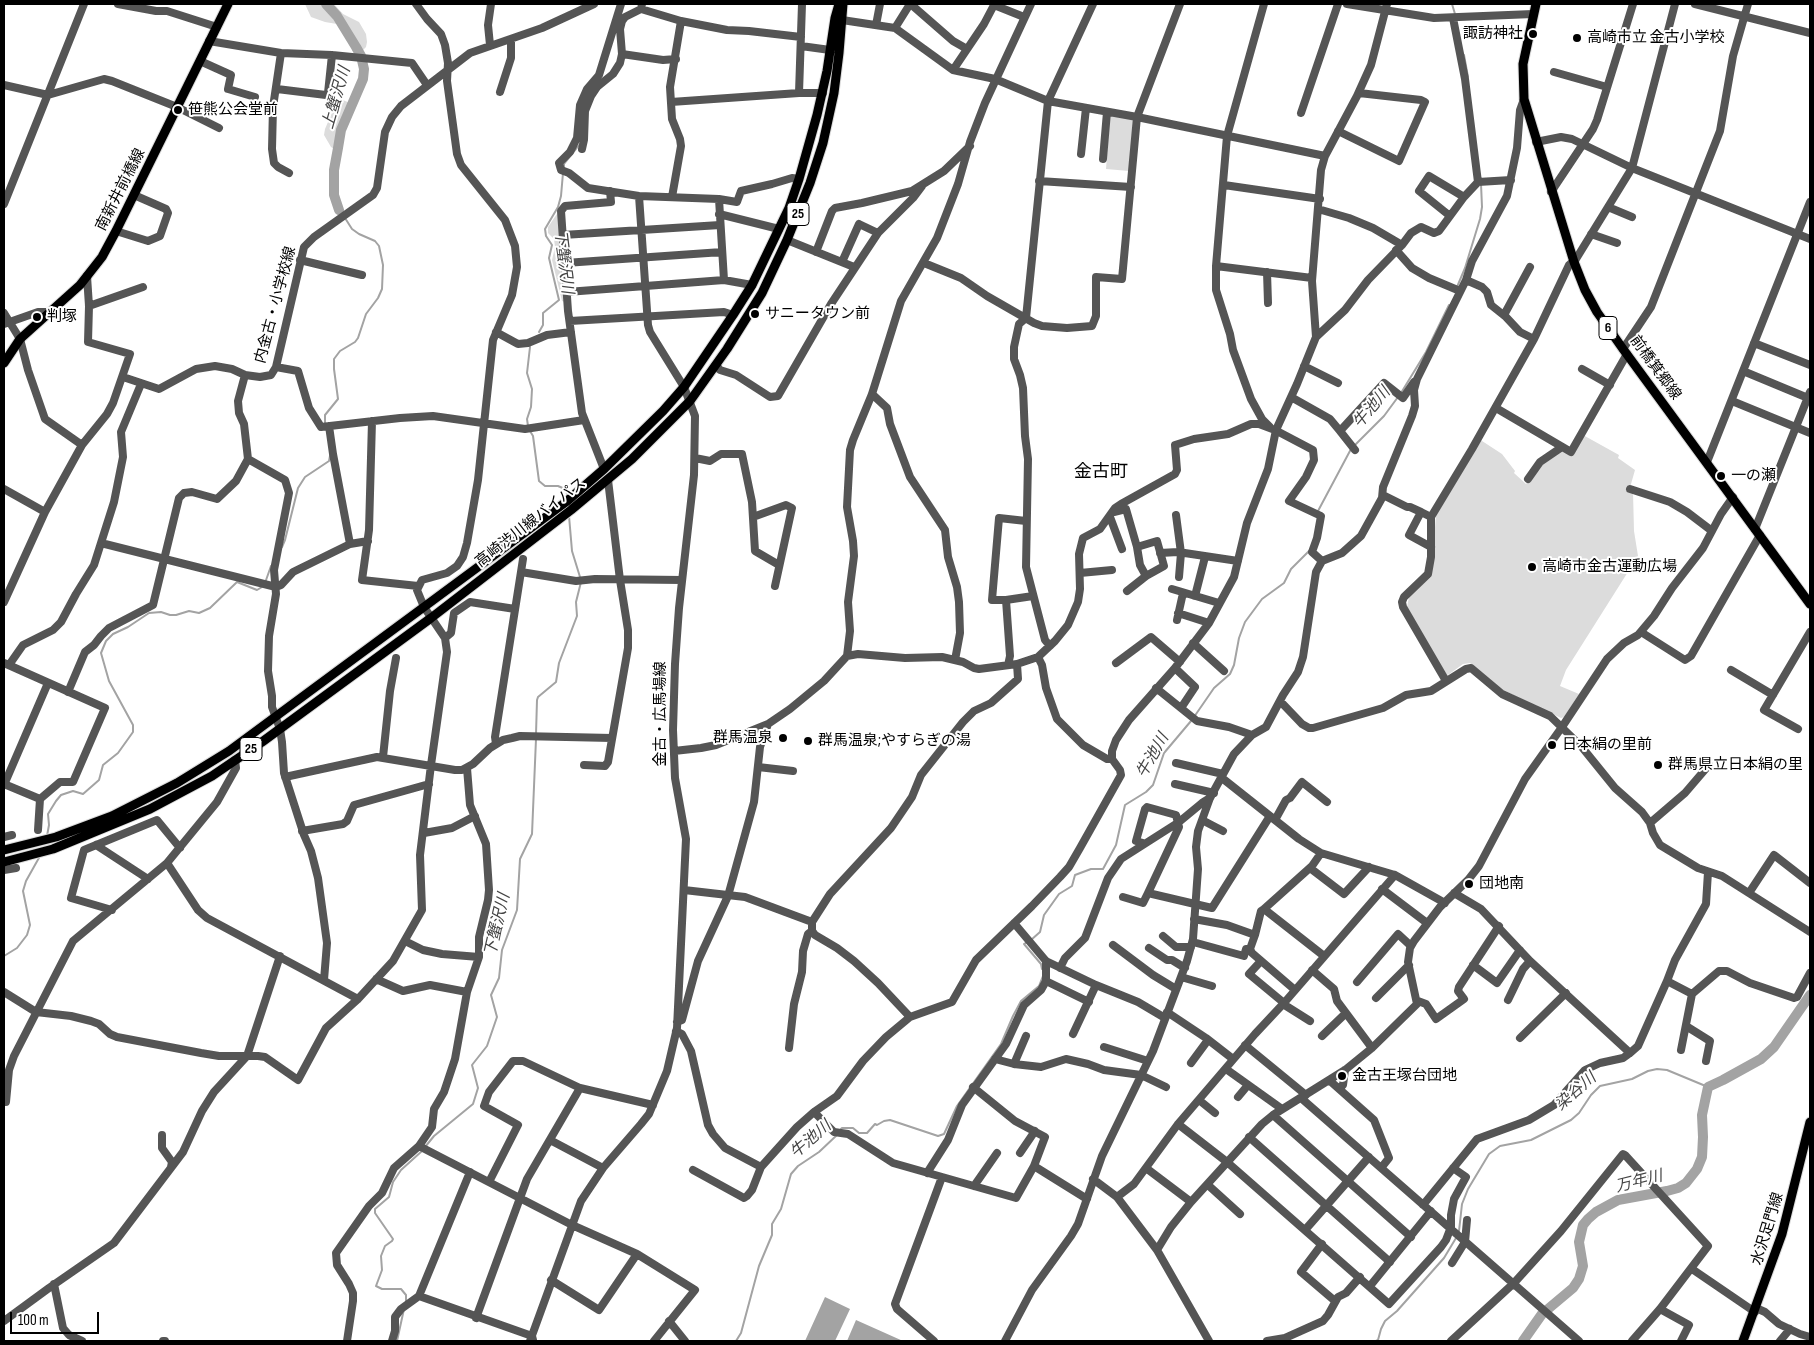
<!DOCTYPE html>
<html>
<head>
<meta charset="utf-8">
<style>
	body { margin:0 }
	#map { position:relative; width:1814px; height:1345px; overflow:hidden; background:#fff; font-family:"Sofia Sans Condensed",sans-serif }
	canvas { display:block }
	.frame { position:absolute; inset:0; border:5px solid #000; pointer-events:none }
	.scale { position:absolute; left:10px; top:1312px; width:89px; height:22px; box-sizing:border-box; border:2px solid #000; border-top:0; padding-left:6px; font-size:15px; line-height:18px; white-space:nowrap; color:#000; -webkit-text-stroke:4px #fff; paint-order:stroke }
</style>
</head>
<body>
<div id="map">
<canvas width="1814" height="1345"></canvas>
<div class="frame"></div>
<div class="scale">100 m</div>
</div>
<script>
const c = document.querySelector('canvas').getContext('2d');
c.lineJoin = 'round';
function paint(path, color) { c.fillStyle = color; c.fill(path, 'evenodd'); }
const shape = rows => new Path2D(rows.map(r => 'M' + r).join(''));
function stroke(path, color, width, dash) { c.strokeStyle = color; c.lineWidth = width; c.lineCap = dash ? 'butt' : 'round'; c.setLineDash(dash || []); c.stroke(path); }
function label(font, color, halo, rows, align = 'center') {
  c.font = font + ' "Sofia Sans Condensed","Noto Sans JP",sans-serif'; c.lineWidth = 4; c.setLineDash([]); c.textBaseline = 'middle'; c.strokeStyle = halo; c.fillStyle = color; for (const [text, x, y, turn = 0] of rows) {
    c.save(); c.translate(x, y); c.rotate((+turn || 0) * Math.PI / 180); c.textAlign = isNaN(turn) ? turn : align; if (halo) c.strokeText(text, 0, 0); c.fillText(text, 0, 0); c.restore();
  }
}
paint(shape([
	[305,4,323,4,337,24,325,22,311,17],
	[330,4,334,4,343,14,359,22,366,34,367,42,366,47,363,50],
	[331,95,350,103,341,121,334,149,331,147,324,135,325,129,334,108],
	[1110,114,1133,120,1129,171,1106,169],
	[559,211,565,302,562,301,552,260,555,247,554,239,548,233,548,227],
	[1583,435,1619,455,1618,458,1635,470,1629,491,1633,492,1634,531,1638,556,1566,670,1560,686,1579,694,1564,717,1561,718,1501,689,1470,663,1463,664,1448,675,1444,674,1407,607,1409,597,1431,577,1436,515,1479,439,1502,454,1515,471,1514,473,1526,484,1543,462,1562,449,1573,455]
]), '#dcdcdc');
paint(shape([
	[825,1297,850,1309,835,1341,805,1341],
	[856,1320,903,1341,847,1341]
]), '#a3a3a3');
stroke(shape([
	[1452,4,1455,14],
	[1464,55,1468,77],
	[564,168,564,164,580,144],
	[1457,287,1465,268,1480,219,1482,207,1481,184],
	[539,332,543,325,543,313,559,300,549,258,552,245,546,236,545,229,558,207,561,196,563,173],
	[1401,393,1426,352,1449,305],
	[325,424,325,415,338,399,334,369,334,359,340,351,355,342,358,338,366,314,378,298,382,289,383,265,379,246,375,241,359,234,352,229,345,218],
	[528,426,527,419,531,407,532,389,527,373,530,347],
	[530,431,533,436,539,481,545,486,558,486,565,489,568,496],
	[1355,445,1384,416,1398,397],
	[1318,511,1351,449],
	[569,516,572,551,580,577],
	[282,547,285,540,298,488,305,477,329,461,330,456],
	[265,583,271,566],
	[1194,717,1214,688,1230,674,1234,665,1239,638,1245,622,1262,599,1284,583,1291,569,1309,551],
	[536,734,537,700,538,697,556,682,559,663,577,616,576,602,581,582],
	[47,836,49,825,48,814,56,801,61,795,73,791,83,794,99,780,103,765,118,753,133,732,133,725,109,681,101,653,106,641,113,634,128,627,149,613,161,612,170,615,176,615,189,611,199,613,210,608,237,582,257,590,262,587],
	[1031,940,1040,932,1044,915,1059,894,1072,886,1075,875,1091,869,1103,869,1116,845,1125,805,1146,792,1153,785,1164,753,1191,721],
	[1027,942,1024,944,1041,964,1042,969],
	[4,956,17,948,27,935,30,925,23,891,26,881,40,856],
	[841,1129,842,1128,853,1128,859,1133,867,1133,875,1124,877,1125,884,1121,890,1120,938,1136,944,1134,957,1106,1001,1044,1013,1016,1021,1001,1039,986,1043,976],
	[425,1147,434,1136,473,1104,478,1088,472,1065,487,1046,497,1017,491,995,499,978,502,950,517,910,520,859,532,834,536,739],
	[1459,1231,1462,1204,1468,1189,1489,1154,1500,1146,1531,1140,1571,1120,1579,1113,1591,1095,1600,1086,1632,1079,1648,1071,1657,1069,1667,1070,1708,1087],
	[406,1302,406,1295,401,1289,382,1289,376,1286,382,1270,381,1256,385,1246,392,1241,393,1239,375,1213,375,1209,389,1197,393,1182,401,1170,422,1151],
	[397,1341,404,1309],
	[736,1341,741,1333,759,1266,772,1235,772,1224,781,1209,791,1174,798,1166,819,1152,837,1135],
	[1376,1341,1378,1340,1381,1329,1385,1321,1397,1311,1444,1258,1456,1238]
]), '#a3a3a3', 2);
stroke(shape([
	[326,4,337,16,356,47,361,56,364,69,363,79,341,130,338,148,334,170,334,195,339,210],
	[1523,1341,1542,1314,1573,1288,1579,1279,1583,1266,1579,1242,1583,1225,1588,1219,1596,1212,1618,1200,1667,1191,1678,1188,1686,1183,1697,1169,1702,1157,1703,1137,1702,1115,1708,1087,1723,1080,1761,1059,1774,1047,1810,995]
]), '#a3a3a3', 10);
const major = shape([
	[1536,4,1523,64,1524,99,1574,262,1585,290,1597,312,1623,349,1810,604],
	[4,363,20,339,80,285,102,257,116,231,228,4],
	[4,850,56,837,112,816,177,783,229,751,566,502,604,469,663,411,684,387,733,315,752,285,789,208,799,179,817,115,827,71,835,18,839,4],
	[4,862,53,849,150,809,212,776,262,742,431,618,571,510,632,459,690,401,727,349,762,293,787,240,810,183,823,143,834,93,839,53,843,4],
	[1743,1341,1782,1234,1810,1122]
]);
stroke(major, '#dbdbdb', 11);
stroke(shape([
	[118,4,156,11,167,11,217,27],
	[621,4,599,75,587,89,580,105,577,138,570,152,559,163,561,170,569,173,588,188,639,196,719,199,737,202,741,191,772,184,792,178,799,179],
	[642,4,641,9,681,21,727,30,749,31,801,37],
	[1264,4,1227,136,1216,266,1216,290,1230,334,1233,350,1251,399,1262,419,1270,427],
	[1347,4,1434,18,1533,14],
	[1695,4,1810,33],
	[914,7,953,41,967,49],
	[1453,18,1465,79,1478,182],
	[842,20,895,28,953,70,995,79,1048,101,1137,117,1325,156],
	[876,25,880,4],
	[895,28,910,4],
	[209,41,281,53,332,55,412,63,427,85],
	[490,45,488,25,491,4],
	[801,46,830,50],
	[281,53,273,107,272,149,274,163,278,167,289,173],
	[622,54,663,60,676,59],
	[200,61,231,75,228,89,255,97],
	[953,70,984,24,994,5,1024,17],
	[1554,72,1607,87],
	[4,85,48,95,104,79,112,81,177,107,219,128],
	[277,89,326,95,328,93,332,55],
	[500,92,511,58,511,39],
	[799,93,802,4],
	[671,102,799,93,823,93],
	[1301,113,1338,4],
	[1338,131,1399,161,1425,102,1421,100,1359,93],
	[1536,142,1561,137,1572,139,1632,168,1810,239],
	[582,149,584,140,585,111,591,96,597,87,613,74,620,63,622,54,620,29,622,21,625,17,641,9],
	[1081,154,1086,108],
	[1103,159,1107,112],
	[1039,181,1131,187],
	[1224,185,1320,199],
	[1551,192,1593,129,1597,120,1633,4],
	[672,197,681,146,680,139,672,119,670,87,681,21],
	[719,199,724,280],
	[4,204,84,4],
	[1608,207,1632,217],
	[1318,209,1349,218,1373,228,1402,245],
	[719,214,779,229],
	[1450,216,1419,191,1429,176,1464,197],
	[116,231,148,241,160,236,168,213,166,209,134,195],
	[1591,234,1617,243],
	[563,235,720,225],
	[787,240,854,267],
	[1396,250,1412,268,1429,278,1460,291],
	[816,252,832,211,835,208,862,203,912,191,944,171,970,146],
	[300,260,362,275],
	[842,262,859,224,878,233],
	[565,263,722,252],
	[924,263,961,278,987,296,1034,323,1042,326,1067,328,1092,326,1096,316,1096,277,1122,279,1137,117,1180,4],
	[1216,266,1312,278],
	[1267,272,1268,303],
	[1466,280,1482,287,1487,292,1491,305,1506,317,1520,332,1534,339],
	[567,292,724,280,752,285],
	[89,306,143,287],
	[4,313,20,339,28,370,45,419,82,445],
	[1504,315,1530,267],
	[570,321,724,312,733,315],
	[4,324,38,312,49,312],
	[496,332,518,344,528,343,547,335,571,332],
	[1316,337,1345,310,1368,280,1402,245,1411,233,1421,227,1434,233,1439,231,1464,197,1478,182,1511,180],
	[1754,343,1810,365],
	[1623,349,1651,307,1720,131,1733,56,1748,4],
	[716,365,720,370,736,375,770,397,778,396,831,304,878,233,913,198,922,186],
	[1304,366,1338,383],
	[276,367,298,371,309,408,321,427,400,418,433,416,525,429,584,420],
	[1582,369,1610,385],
	[1743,371,1808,398],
	[245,375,238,401,239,413,244,424,248,459,285,480,289,493,274,570,276,594,269,636,268,671,272,696,272,707,280,729,282,742,284,773,304,835,311,851,318,878,327,943,324,980],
	[123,377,159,389,196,369,215,366,232,369,245,375,260,377,271,375,276,367,304,247,314,237,373,195,377,188,385,132,392,117,401,106,470,53,542,28,594,4],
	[872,394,887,408,890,424,910,477,945,530,948,557,957,587,959,602,960,633,955,660],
	[1291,397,1330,419,1340,431,1384,383,1403,398,1414,382],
	[1732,401,1810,433],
	[1496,408,1571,452,1627,354],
	[372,421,369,530,362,580,418,586],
	[329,426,333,454,350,544],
	[1340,431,1355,450],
	[695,458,710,461,721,454,742,454,752,502,755,551,779,565],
	[1707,462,1810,202],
	[604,469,582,413,568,311,561,211,565,206,611,202,610,191],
	[1528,479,1540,462,1562,447],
	[4,489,45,512],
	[1630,489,1670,502,1687,512,1712,531],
	[1383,495,1407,507,1410,507,1421,512],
	[1114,512,1126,509,1137,547,1140,565,1146,576],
	[1176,515,1181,553,1179,577],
	[753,517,786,505,792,508,775,586],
	[1110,517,1122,549],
	[1431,517,1421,512,1409,535,1431,547],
	[1755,529,1810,392],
	[101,543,276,587,281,585,293,572,350,544,368,541],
	[1160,553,1178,552,1238,561],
	[521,572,576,581,595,579,682,580],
	[1080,573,1112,570],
	[1172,589,1219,603],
	[1127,591,1146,576,1164,566,1157,541,1137,547],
	[1195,596,1205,557],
	[1006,600,1033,596],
	[4,602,45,512,82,445,107,414,113,403,130,354,88,342,89,306,87,276],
	[1178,613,1209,623],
	[1177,620,1183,593],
	[1641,632,1685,660,1691,656,1760,535],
	[445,638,451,633,454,613,470,602,515,609],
	[1193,643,1224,671],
	[1050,646,1045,640,1026,567,1028,459,1025,436,1023,388,1020,375,1014,359,1014,347,1019,324,1026,318,1048,101,1093,4],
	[847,656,858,654,905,658,942,657,963,662,974,668,979,669,1017,664,1038,657,1055,641,1068,625,1078,602,1080,589,1079,554,1083,538,1100,529,1115,508,1121,504,1175,474,1177,470,1175,445,1194,439,1228,434,1251,424,1259,424,1275,430,1313,450,1314,460,1306,477,1289,501,1321,516,1317,538,1312,552,1322,561],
	[1038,657,1042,665,1046,688,1057,719,1083,745,1107,759,1112,759],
	[4,663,105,708,73,782,60,782,40,799,38,830],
	[1116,663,1151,637,1180,662],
	[9,665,23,645,53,630,61,622,76,594,94,565,114,502,123,457,121,432,141,384],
	[1008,665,1010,656,1006,600,992,600,999,518,1026,521],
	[1175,668,1195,687,1181,708],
	[1731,670,1773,695],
	[1446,681,1403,607,1402,602,1404,597,1428,574,1431,557,1431,517,1472,449,1534,339,1569,265,1576,259,1632,168,1675,4],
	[1156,688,1197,721,1229,727,1252,735],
	[68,692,85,652,94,645,101,636,109,628,153,605,179,498,184,493,192,492,217,499,236,481,248,459],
	[1280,701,1302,724,1309,728,1313,728,1383,708,1406,695,1431,691,1466,669,1471,668,1502,694,1550,716,1581,746,1615,788,1642,812,1650,823,1653,833,1660,845,1698,868,1722,876,1810,932],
	[1798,729,1764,710,1810,632],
	[496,744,495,737,523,559],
	[674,751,701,748,716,745,768,724,790,709,824,681,847,656,850,631,848,602,854,556,853,541,847,507,850,450,853,440,872,394,901,301,937,238,958,184,970,142,985,103,1031,4],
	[383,757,390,691,396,658],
	[1176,763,1223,774],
	[584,765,605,766,608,762,628,648,628,630,620,580,608,480],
	[758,767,793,771],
	[285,777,377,757,455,770,462,770,473,764,490,748,503,740,512,738,520,736,612,738],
	[1222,778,1299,839,1321,853,1395,875,1445,903],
	[4,784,40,799],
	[1175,784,1214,793],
	[4,785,48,683],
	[1202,820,1223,831],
	[1275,820,1286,800,1290,798,1302,782,1327,802],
	[1650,823,1685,793,1709,765],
	[302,831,343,824,347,821,354,805,429,784],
	[424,833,452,828,475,816],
	[4,837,12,835],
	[1143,843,1136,841,1145,809,1147,807,1176,815,1179,827,1148,893,1212,908,1270,816],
	[96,845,148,879],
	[1321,853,1312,866,1264,909,1324,956],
	[167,863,198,910,207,918,358,999],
	[1310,868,1344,894,1369,867],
	[4,870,16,868],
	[1382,889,1427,923],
	[684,890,745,897,812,922],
	[1454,893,1481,909,1530,961,1630,1053],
	[1749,893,1774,855,1810,883],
	[1123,897,1143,903,1148,893],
	[112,910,71,898,84,850,157,820,180,848],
	[1194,919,1227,925,1255,935,1261,911,1264,909],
	[1014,923,1046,961,1096,985,1138,1002,1165,1018],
	[1255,935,1250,949,1252,953,1295,990],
	[1163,936,1176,947,1191,947],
	[405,941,423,950,442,954,479,957],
	[1193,942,1244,956,1246,949,1250,949],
	[1113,945,1153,975,1176,989],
	[1149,948,1167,960,1172,960,1185,968],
	[1261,961,1249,974,1284,1003],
	[1473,965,1497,983,1520,950],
	[1060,968,1065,958,1085,938,1108,878,1121,859,1179,822,1202,803,1210,798],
	[1312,970,1334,989,1337,1001,1372,1048],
	[1181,977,1212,986],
	[376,979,403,991,430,985,467,992],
	[1046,981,1089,1002],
	[1667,981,1675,960,1706,904,1708,872],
	[1357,982,1398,934,1411,946],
	[4,992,36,1012,71,1016,91,1021,99,1024,110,1034,117,1037,201,1053,219,1056,258,1056,265,1057,298,1080,326,1028,358,999,393,961,422,910,420,855,431,765,447,652,445,638,424,607,417,590,422,580,447,573,457,566,463,557,467,543,478,480,493,340,512,295,517,267,515,246,505,220,461,165,457,154,447,81,448,63,445,45,441,34,427,19,416,4],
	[1376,998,1409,965],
	[1508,1000,1523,969,1530,961],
	[1418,1001,1426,1004,1436,1019,1464,999,1458,991,1459,987,1499,926],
	[1283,1004,1310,1021],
	[1167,1012,1206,1038,1233,1059],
	[910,1017,878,983,854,961,837,948,815,935,812,931,812,922,830,894,891,828,912,797,921,775,963,722,974,711,991,703,1018,679,1017,664],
	[677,1022,682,1020,698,961,728,896,754,802,760,747,768,724],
	[1686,1026,1710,1041,1706,1061],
	[676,1031,682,1034,691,1051,708,1125,713,1134,725,1148,761,1167],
	[1073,1034,1096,985],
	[1322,1036,1346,1013],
	[1520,1038,1566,993],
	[1245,1045,1306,1095],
	[1104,1047,1148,1061],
	[789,1048,794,1004,802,972,803,951,808,934,812,931],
	[1681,1050,1692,994],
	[995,1059,1014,1064,1041,1067,1066,1059,1088,1064,1104,1070,1141,1075,1166,1087],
	[1191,1063,1208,1040],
	[1014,1064,1026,1036],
	[1226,1069,1282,1109],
	[1329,1080,1374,1120,1389,1158,1381,1168],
	[1339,1088,1343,1085,1345,1070],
	[1238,1097,1248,1085],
	[1301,1098,1579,1341],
	[1199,1100,1215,1113],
	[4,1102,6,1102,9,1070,14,1056,73,941,167,863,217,802,236,768,235,760],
	[814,1112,834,1132,848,1134,893,1163,1016,1198,1034,1166,1045,1137,1015,1121,973,1087],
	[1273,1115,1411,1237],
	[1178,1124,1227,1162,1389,1304,1441,1247,1446,1240,1451,1227,1451,1215,1454,1199,1466,1177,1453,1168],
	[162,1135,162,1148,172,1162,171,1167],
	[1249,1137,1390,1262],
	[550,1140,603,1168],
	[419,1146,432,1127,434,1109,444,1092,455,1059,467,992,479,957,479,937,488,900,489,890,486,844,470,805,467,768],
	[1020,1153,1035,1131],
	[1034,1166,1087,1199],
	[1146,1168,1191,1202],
	[693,1170,744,1198,747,1196,752,1190,761,1167,797,1127,814,1112,837,1096,863,1061,886,1037,910,1017,952,1002,976,960,1032,906,1060,877,1069,867,1080,848,1121,775,1120,770,1112,759,1112,751,1116,740,1129,720,1175,668,1209,623,1234,577,1247,523,1268,469,1276,430,1297,384,1316,337,1312,281,1321,170,1325,156,1357,96,1371,65,1387,4],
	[927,1173,948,1140,962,1105,1006,1044,1024,1005,1041,990,1046,981,1046,961],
	[1093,1179,1117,1197,1157,1250,1209,1341],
	[489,1182,518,1125,484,1106,489,1092,513,1061,523,1061,580,1088,653,1105],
	[1208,1185,1240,1214],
	[974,1186,997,1153],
	[1117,1197,1134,1184,1178,1124,1255,1034,1284,1003,1395,875],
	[1423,1205,1477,1139,1529,1120,1554,1105,1585,1070,1600,1063,1623,1058,1630,1053,1638,1046,1667,981,1692,994,1719,971,1727,971,1750,983,1794,998,1797,997,1810,973],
	[1305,1230,1369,1157],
	[1322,1244,1301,1272,1335,1301],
	[1157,1250,1171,1227,1191,1202,1262,1124,1273,1115,1345,1070,1372,1048,1417,1004,1408,962,1410,948,1414,941,1440,907,1468,880,1479,866,1525,779,1562,727,1607,659,1624,643,1638,635,1654,616,1672,588,1703,548,1721,514,1733,497],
	[1452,1263,1465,1242,1467,1220],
	[1692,1269,1755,1312],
	[551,1280,599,1310,637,1254],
	[54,1284,63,1328,69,1335,82,1341],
	[1370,1286,1431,1211],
	[419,1296,532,1336,533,1340],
	[1756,1308,1765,1312,1779,1324,1800,1334,1810,1337],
	[1660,1309,1689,1325,1681,1341],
	[476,1318,527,1179,580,1088],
	[4,1321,49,1288,114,1243,183,1152,202,1111,214,1092,247,1056,280,956],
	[669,1321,685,1341],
	[163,1341,165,1341],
	[347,1341,353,1301,353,1293,349,1284,337,1265,336,1253,369,1206,382,1193,394,1168,419,1146,572,1225,637,1254,695,1290,654,1341],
	[392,1341,395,1331,395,1317,401,1309,419,1296,470,1172],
	[530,1341,581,1201,603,1168,641,1124,649,1114,667,1071,677,1028,686,839,675,778,673,730,675,664,679,608,694,475,695,416,684,387,650,332,648,325,639,196],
	[934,1341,897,1309,895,1304,942,1177],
	[1005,1341,1032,1290,1071,1236,1078,1224,1102,1156,1153,1051,1187,961,1193,939,1198,869,1196,847,1198,831,1210,798,1234,754,1252,735,1266,727,1283,695,1298,672,1303,657,1316,572,1322,561,1342,553,1361,536,1382,498,1383,487,1412,416,1415,406,1414,390,1417,379,1466,280,1472,261,1507,196,1517,148,1520,110,1524,99],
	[1267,1341,1285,1338,1323,1321,1328,1315,1338,1297,1346,1293,1360,1277],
	[1451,1341,1514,1283,1561,1231,1623,1154,1625,1155,1708,1246,1660,1309,1632,1341],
	[1780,1341,1790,1329]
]), '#555', 8);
stroke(major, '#000', 9);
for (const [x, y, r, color] of [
	[1533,34,5,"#000"],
	[1577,38,5,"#000"],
	[178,110,5,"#000"],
	[755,314,5,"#000"],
	[37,317,5,"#000"],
	[1721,476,5,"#000"],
	[1532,567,5,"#000"],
	[783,738,5,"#000"],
	[808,741,5,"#000"],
	[1552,745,5,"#000"],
	[1658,765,5,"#000"],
	[1469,884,5,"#000"],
	[1342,1076,5,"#000"]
]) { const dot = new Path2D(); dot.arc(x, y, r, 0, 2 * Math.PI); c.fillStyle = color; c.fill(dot); stroke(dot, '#fff', 2); }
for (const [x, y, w] of [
	[798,214,22],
	[1608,328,18],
	[251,749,22]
]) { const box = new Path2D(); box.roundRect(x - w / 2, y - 11.5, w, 23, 4); c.fillStyle = '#fff'; c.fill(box); stroke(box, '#000', 1); }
label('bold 14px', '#000', null, [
	["25",798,214],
	["6",1608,328],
	["25",251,749]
]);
label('15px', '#000', '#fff', [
	["諏訪神社",1523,34,"right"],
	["高崎市立 金古小学校",1587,38],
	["笹熊公会堂前",188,110],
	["サニータウン前",765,314],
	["判塚",47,317],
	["一の瀬",1731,476],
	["高崎市金古運動広場",1542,567],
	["群馬温泉",773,738,"right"],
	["群馬温泉;やすらぎの湯",818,741],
	["日本絹の里前",1562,745],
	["群馬県立日本絹の里",1668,765],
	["団地南",1479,884],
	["金古王塚台団地",1352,1076]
], 'left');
label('15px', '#000', '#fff', [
	["南新井前橋線",121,190,-63],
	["内金古・小学校線",276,305,-75],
	["前橋箕郷線",1655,368,54],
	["高崎渋川線バイパス",531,523,-38],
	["金古・広馬場線",661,714,-90],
	["水沢足門線",1768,1229,-73]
]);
label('italic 16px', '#444', '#fff', [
	["上蟹沢川",337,98,-74],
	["下蟹沢川",563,262,83],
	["牛池川",1372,408,-50],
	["牛池川",1153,756,-60],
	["下蟹沢川",498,925,-77],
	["染谷川",1576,1092,-41],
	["牛池川",811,1140,-41],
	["万年川",1639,1182,-14]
]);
label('18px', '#000', '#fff', [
	["金古町",1101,472]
]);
</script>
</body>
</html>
